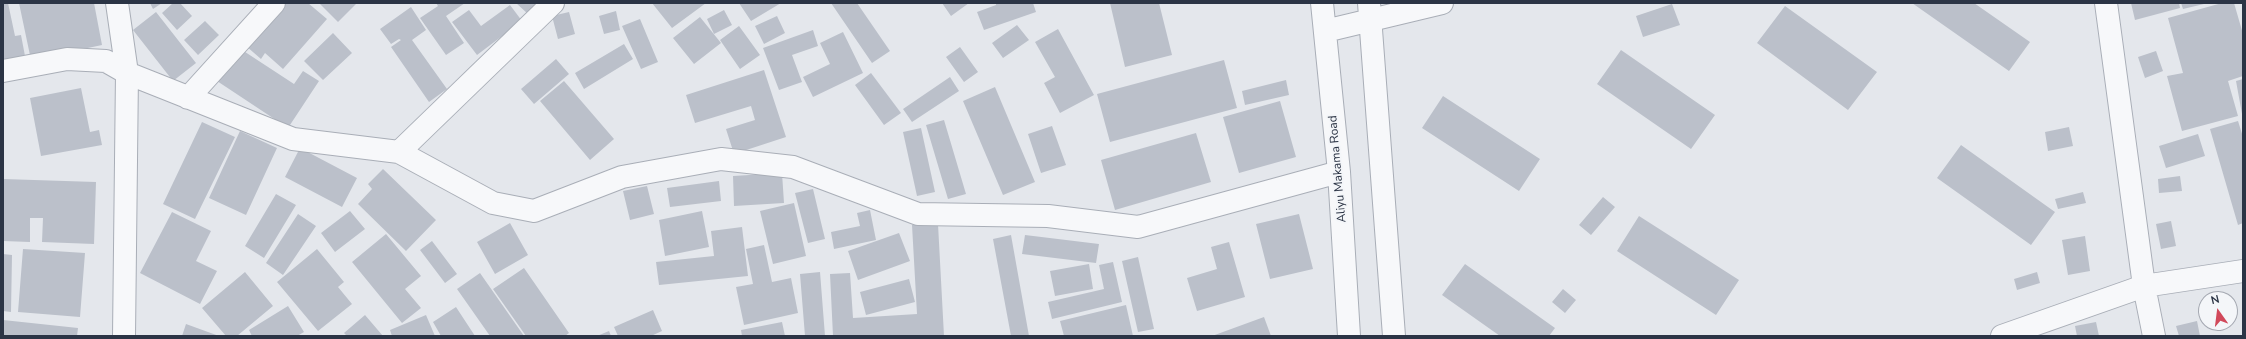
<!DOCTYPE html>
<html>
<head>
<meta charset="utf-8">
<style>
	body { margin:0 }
	#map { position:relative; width:2246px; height:339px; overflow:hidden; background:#e4e7ec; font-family:"Nunito Sans",sans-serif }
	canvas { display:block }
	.frame { position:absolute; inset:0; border:4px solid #2b3445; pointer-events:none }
	.north { position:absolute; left:2198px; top:291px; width:40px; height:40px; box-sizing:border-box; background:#f4f6f9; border:1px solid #a4a8b1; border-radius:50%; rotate:346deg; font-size:11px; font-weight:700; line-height:16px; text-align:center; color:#2b3445 }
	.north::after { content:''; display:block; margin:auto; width:14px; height:18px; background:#d1495b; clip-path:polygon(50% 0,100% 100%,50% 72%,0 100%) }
</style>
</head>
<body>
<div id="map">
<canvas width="2246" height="339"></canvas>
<div class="frame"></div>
<div class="north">N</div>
</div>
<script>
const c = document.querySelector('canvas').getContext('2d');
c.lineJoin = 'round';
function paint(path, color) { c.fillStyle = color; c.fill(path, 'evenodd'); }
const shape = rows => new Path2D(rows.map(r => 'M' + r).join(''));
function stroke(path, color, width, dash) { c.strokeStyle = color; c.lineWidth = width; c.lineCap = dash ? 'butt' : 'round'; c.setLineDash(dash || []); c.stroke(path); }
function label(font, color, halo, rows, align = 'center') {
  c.font = font + ' "Nunito Sans",sans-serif'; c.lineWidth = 4; c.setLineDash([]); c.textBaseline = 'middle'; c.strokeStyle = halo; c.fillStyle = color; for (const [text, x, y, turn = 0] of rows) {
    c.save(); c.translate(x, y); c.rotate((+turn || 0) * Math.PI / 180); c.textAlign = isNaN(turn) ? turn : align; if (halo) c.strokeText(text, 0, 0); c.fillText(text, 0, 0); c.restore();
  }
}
paint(shape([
	[3,3,8,3,15,36,21,35,25,56,3,60],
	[19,3,94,3,102,45,31,60],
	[150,3,162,3,153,9],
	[173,3,180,3,192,16,177,30,162,13],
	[283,3,308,3,327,19,283,69,265,53,261,59,246,46],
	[319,3,357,3,338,22],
	[436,3,465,3,446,16,464,43,446,55,420,18,438,6],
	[516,3,539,3,528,14],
	[652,3,706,3,672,28],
	[739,3,781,3,751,21],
	[831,3,857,3,890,51,872,63],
	[942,3,969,3,951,16],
	[996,3,1033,3,1036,12,984,30,977,12,996,5],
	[1110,3,1159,3,1172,55,1125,67],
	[1912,3,1974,3,2030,42,2009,71],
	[2131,3,2179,3,2180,8,2135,20],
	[2181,3,2204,3,2204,4,2183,9],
	[2222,3,2234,3,2243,34,2243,76,2228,81,2238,116,2182,131,2167,76,2183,73,2168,18],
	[1672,4,1680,25,1643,37,1636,16],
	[510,5,522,21,477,55,452,22,469,10,481,26],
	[1785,6,1877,72,1848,110,1757,43],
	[411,7,426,30,412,40,447,89,429,102,391,47,401,40,399,39,391,44,380,29],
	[724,10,732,25,714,34,707,19],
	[616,11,620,30,604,34,599,16],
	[156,12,196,63,173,81,133,30],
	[569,12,575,34,558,39,552,16],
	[777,16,785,33,764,44,755,26],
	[700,17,721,43,694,64,673,38],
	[640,19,658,62,641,69,622,26],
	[205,21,219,35,198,55,184,40],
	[1017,25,1029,40,1003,58,992,43],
	[739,26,760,55,740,69,720,40],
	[1058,29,1094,95,1060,113,1044,83,1055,77,1035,42],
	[813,30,818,46,792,55,802,82,779,90,763,48],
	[843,32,863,73,813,97,803,77,830,64,820,43],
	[333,33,352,53,323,80,304,61],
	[624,44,633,59,584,89,575,73],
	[960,47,978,72,964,82,946,57],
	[239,48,294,84,303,71,319,81,288,128,217,81],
	[1621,50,1715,115,1691,149,1597,84],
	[2156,51,2163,71,2145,78,2138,57],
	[556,59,569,74,534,104,521,89],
	[1224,60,1237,108,1110,142,1097,94],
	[764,70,786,137,734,154,726,129,755,120,751,106,695,123,686,95],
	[871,73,901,113,884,125,855,85],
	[950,77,959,91,912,122,903,109],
	[2243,79,2243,113,2242,114,2236,81],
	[1286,80,1289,95,1245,105,1242,91],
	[564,81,614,139,590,160,540,101],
	[995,87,1035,182,1003,195,963,101],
	[81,88,90,132,99,130,102,145,41,156,30,98],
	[1443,96,1540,159,1519,191,1422,128],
	[1280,101,1296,157,1239,173,1223,117],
	[944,120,966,194,948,199,926,125],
	[2238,121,2243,137,2243,223,2238,225,2210,129],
	[202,122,235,137,195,219,163,204],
	[1052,126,1066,165,1041,173,1028,134],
	[2069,127,2073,146,2048,151,2045,132],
	[921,128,935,192,917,196,903,132],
	[240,131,277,148,246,215,209,198],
	[1196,133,1211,182,1115,210,1101,160],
	[2198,134,2205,156,2166,168,2159,146],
	[1961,145,2055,212,2031,245,1937,178],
	[300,148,357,178,342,207,285,177],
	[383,169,436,220,406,251,358,204,372,189,368,184],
	[782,173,784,203,734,206,733,176],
	[2180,176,2182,191,2159,193,2158,179],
	[3,179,96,182,94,244,42,242,43,218,30,218,30,242,3,241],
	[719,181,721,201,670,207,667,188],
	[647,186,654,214,630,220,623,191],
	[813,189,825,239,808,243,795,193],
	[2083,192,2086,203,2058,209,2055,199],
	[276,194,296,205,264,258,245,246],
	[1603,197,1615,207,1591,235,1579,225],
	[794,203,806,256,773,264,760,211],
	[870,210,876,240,834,249,831,232,860,226,857,213],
	[350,211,365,229,335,252,321,233],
	[702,211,709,247,665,256,659,220],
	[172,212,211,231,196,261,217,271,200,304,140,273],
	[298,214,316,226,283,275,266,263],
	[1299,214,1313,269,1270,279,1256,224],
	[1639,216,1739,280,1716,315,1617,251],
	[2171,221,2176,246,2161,249,2156,224],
	[510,223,528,255,495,274,477,242],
	[938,224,944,336,833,336,830,274,850,273,853,318,917,314,912,225],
	[742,227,748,276,659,285,656,262,714,256,711,231],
	[899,233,910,261,858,280,848,251],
	[386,234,421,276,405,289,421,308,402,323,352,262],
	[1011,235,1029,336,1011,336,993,239],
	[1025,235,1099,244,1096,263,1022,254],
	[2085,236,2090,271,2068,275,2062,240],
	[432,241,457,274,445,283,420,250],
	[1229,242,1245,297,1197,311,1187,278,1217,269,1211,247],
	[764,245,772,282,791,278,798,313,744,325,736,287,753,284,746,249],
	[23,249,85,253,80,317,18,312],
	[317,249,344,282,338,287,352,304,318,331,277,282],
	[3,254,12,255,11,312,3,311],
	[1138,257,1154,329,1138,332,1122,261],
	[1113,262,1122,302,1052,319,1048,302,1104,289,1099,265],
	[1089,264,1093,289,1055,296,1050,271],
	[1465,264,1555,328,1549,336,1500,336,1442,295],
	[524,268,569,333,565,336,526,336,493,289],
	[245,272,273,306,237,336,226,336,202,308],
	[820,272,825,336,805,336,800,274],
	[2037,272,2040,283,2017,290,2014,279],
	[480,273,524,336,490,336,457,289],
	[909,279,915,302,866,315,860,292],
	[1563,289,1576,300,1565,313,1552,302],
	[1126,305,1133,336,1064,336,1060,321],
	[288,306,304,332,297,336,252,336,249,330],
	[456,307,475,336,441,336,433,322],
	[653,310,662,331,651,336,618,336,614,327],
	[365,315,383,336,347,336,344,333],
	[426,315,435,336,392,336,390,330],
	[1264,317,1271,336,1212,336],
	[3,320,78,328,77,336,3,336],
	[2197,321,2200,336,2179,336,2176,326],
	[782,322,785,336,742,336,741,330],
	[2096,322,2099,336,2077,336,2075,326],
	[186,324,219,336,182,336],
	[609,331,611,336,597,336]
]), '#bbc0ca');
const minor = shape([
	[117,3,127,73,124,336],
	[1322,3,1339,172,1349,336],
	[1369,3,1394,336],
	[2106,3,2144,286,2154,336],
	[1325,31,1442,3],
	[3,71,67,59,106,61,127,73,293,139,399,152,493,203,534,211,622,177,721,159,793,167,918,214,1048,216,1138,227,1339,172],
	[188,98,274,3],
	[399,152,553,3],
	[2002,336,2144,286,2243,271]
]);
stroke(minor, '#a9aeb7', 24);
stroke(minor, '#f7f8fa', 22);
label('12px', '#2b3445', '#f4f6f9', [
	["Aliyu Makama Road",1338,169,-95]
]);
</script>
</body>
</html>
